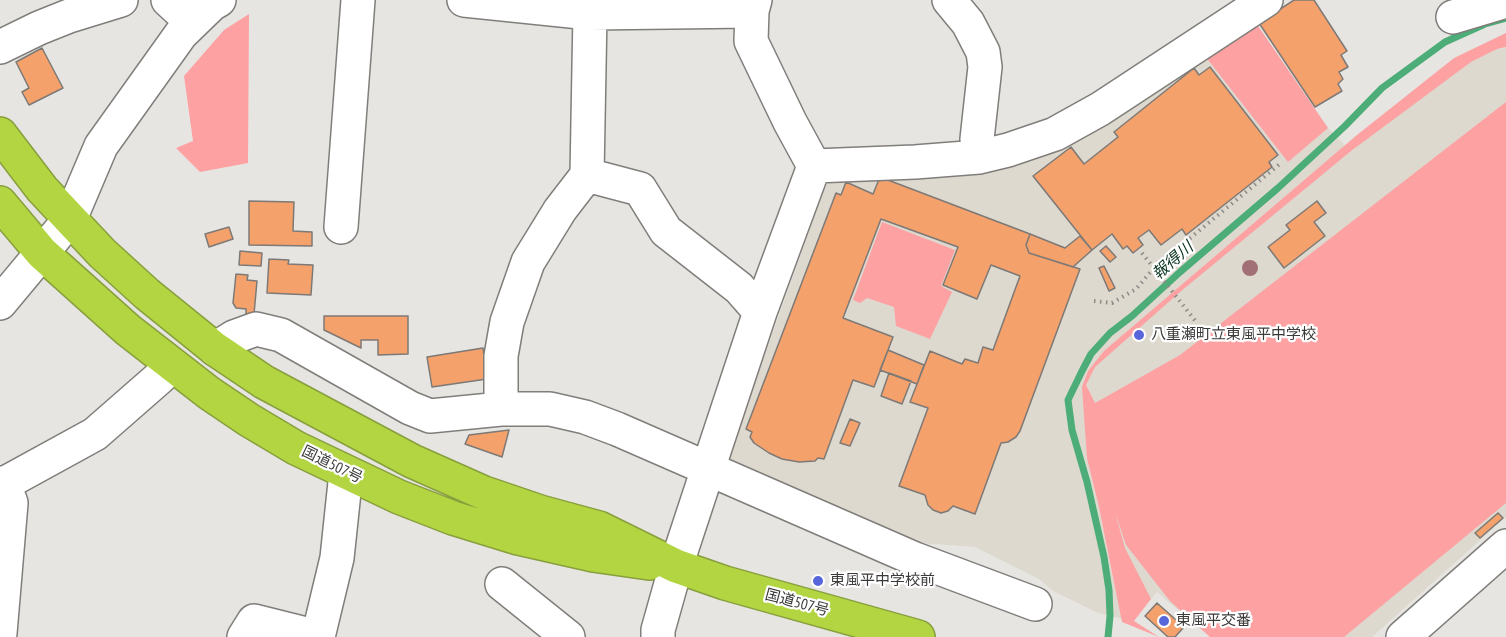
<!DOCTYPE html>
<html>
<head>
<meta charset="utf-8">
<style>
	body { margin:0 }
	canvas { display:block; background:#e7e5e1 }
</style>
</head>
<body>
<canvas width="1506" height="637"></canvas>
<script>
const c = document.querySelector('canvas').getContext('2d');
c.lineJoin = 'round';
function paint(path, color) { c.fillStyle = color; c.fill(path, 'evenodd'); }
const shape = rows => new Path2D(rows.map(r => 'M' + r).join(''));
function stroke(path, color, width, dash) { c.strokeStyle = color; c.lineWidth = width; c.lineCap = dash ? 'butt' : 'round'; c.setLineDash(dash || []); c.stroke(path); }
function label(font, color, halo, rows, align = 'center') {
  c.font = font + ' "PT Sans Narrow","Noto Sans JP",sans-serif'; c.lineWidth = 4.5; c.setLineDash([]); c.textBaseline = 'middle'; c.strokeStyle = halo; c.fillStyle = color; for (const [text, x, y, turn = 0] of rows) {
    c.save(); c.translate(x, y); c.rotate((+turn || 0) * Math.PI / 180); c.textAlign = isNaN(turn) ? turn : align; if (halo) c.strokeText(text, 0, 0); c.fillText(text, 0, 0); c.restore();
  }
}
paint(shape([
	[1256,23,1328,128,1351,151,1448,77,1471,62,1497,49,1506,48,1506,517,1372,637,1210,637,1157,592,1133,621,1098,613,1053,591,1039,579,975,547,921,543,728,458,816,212,825,184,845,176,974,172]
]), '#ded9ce');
paint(shape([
	[249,14,248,163,200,172,176,148,193,141,184,76,224,30],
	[1256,23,1328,128,1288,162,1205,56],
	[1506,33,1506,47,1497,49,1471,62,1351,151,1180,292,1095,367,1086,385,1095,403,1180,355,1506,102,1506,503,1344,637,1210,637,1170,601,1126,545,1115,512,1125,548,1151,599,1134,621,1159,637,1122,622,1099,507,1087,458,1082,387,1088,371,1104,351,1357,135,1454,58],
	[882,222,955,250,941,286,952,292,930,339,896,326,894,307,867,298,860,303,853,300]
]), '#fda1a3');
stroke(shape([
	[1108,637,1110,616,1109,590,1104,557,1087,482,1072,430,1068,400,1082,371,1091,354,1110,333,1132,316,1180,272,1278,188,1345,126,1382,88,1445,42,1485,24,1506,18]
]), '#4cad78', 7);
const building = shape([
	[1294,0,1314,0,1347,51,1341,55,1348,67,1339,72,1343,79,1338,84,1342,91,1315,107,1259,23,1294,0],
	[42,48,63,88,29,105,22,92,29,88,16,62,42,48],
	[1210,67,1278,155,1269,162,1272,167,1186,235,1182,229,1161,245,1149,230,1138,238,1143,245,1133,253,1127,246,1123,249,1112,234,1092,250,1033,176,1071,147,1084,164,1118,137,1114,132,1194,68,1199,75,1210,67],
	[880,177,1030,234,1026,245,1029,253,1080,269,1020,431,1016,437,1008,442,1001,443,975,514,953,506,948,511,941,513,933,510,928,505,925,495,899,486,928,408,910,402,930,351,962,364,965,359,978,363,983,347,993,350,1020,276,991,265,977,299,943,285,958,247,881,219,843,318,893,337,874,387,853,380,824,459,818,458,815,461,799,462,782,459,769,453,754,443,750,437,752,432,746,429,836,193,841,195,846,182,873,194,880,177],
	[249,201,294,202,293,231,312,232,312,246,249,245,249,201],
	[1317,201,1326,213,1314,222,1325,236,1284,268,1268,247,1290,230,1286,225,1317,201],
	[229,227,233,239,209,247,205,234,229,227],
	[1030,234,1065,248,1080,236,1092,250,1073,267,1029,253,1026,245,1030,234],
	[1106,246,1116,257,1110,262,1100,251,1106,246],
	[240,251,262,253,261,266,239,265,240,251],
	[269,259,289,260,288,264,313,265,311,295,267,293,269,259],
	[1104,266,1115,288,1109,291,1099,268,1104,266],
	[236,274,248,275,247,280,257,281,254,314,246,314,246,309,236,308,233,303,236,274],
	[324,316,408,316,408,354,378,355,378,340,361,340,361,348,324,330,324,316],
	[483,348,487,379,432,387,427,357,483,348],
	[888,350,924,365,917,384,880,370,888,350],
	[889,373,911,381,902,404,881,396,889,373],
	[850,419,860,423,850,446,840,443,850,419],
	[509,430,502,457,465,444,469,435,509,430],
	[1498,513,1503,518,1480,538,1475,533,1498,513],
	[1157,603,1184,627,1175,637,1168,637,1145,616,1157,603]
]);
paint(building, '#f4a16b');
stroke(building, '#7d7977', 1.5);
const minor = shape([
	[168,0,192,22],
	[464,0,590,13,752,11],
	[949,0,968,23,983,52,985,67,977,139,979,157],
	[1453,17,1506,1],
	[0,47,39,28,69,16,121,0],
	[814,166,915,162,979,157,1008,150,1055,134,1100,109,1266,0],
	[587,175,590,13],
	[341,227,358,0],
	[0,303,70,219,101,146,181,34,212,4,219,0],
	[215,349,234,337,256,329,281,335,410,408,430,416,501,409,550,409,585,417,617,429,915,559,1035,604],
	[501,409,501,356,507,322,528,262,560,210,587,175,640,189,666,231,739,288,760,312],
	[0,483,7,492,11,503,0,633],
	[2,485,95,434,159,378,172,365],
	[502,584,568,637],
	[244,637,254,621,318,637],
	[318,637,337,558,346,473],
	[658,637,658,630,676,566,703,484,760,312,814,166,790,122,751,41,752,11,755,0],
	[1403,637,1506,546]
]);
const highway = shape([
	[0,134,42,189,102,253,147,294,215,349,264,382,412,461,484,493,540,512,599,528,676,566,725,583,918,637],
	[0,203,42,253,128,330,209,393,249,420,296,448,399,497,453,518,518,538,593,555,649,563]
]);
stroke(minor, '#807e7b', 36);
stroke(highway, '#889f3e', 36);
stroke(shape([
	[1142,253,1197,323],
	[1094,301,1112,303,1136,289,1154,268,1281,163]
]), '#8d8b89', 4, [1.5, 4.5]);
stroke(minor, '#fff', 33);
stroke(highway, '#b2d541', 33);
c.fillStyle = '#a16f76';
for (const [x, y] of [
	[1250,268]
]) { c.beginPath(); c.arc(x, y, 8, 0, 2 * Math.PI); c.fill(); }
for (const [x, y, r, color] of [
	[1139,335,6,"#5866dc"],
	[818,581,6,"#5866dc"],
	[1164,621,6,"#5866dc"]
]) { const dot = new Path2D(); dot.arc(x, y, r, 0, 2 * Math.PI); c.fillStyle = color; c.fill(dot); stroke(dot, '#fff', 2); }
label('15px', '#3b3a39', '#fff', [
	["八重瀬町立東風平中学校",1151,335],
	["東風平中学校前",830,581],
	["東風平交番",1176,621]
], 'left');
label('15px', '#3b3a39', '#fff', [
	["国道507号",332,465,26],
	["国道507号",797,603,15]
]);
label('italic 16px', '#09331e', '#fff', [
	["報得川",1173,261,-41]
]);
</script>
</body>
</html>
